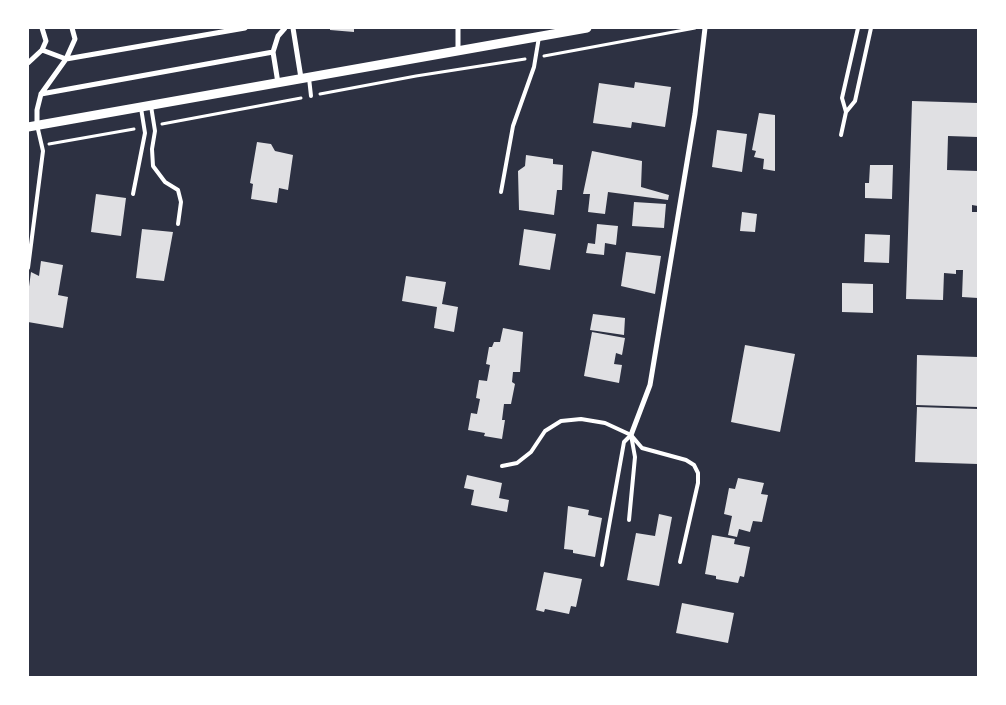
<!DOCTYPE html>
<html>
<head>
<meta charset="utf-8">
<style>
	body { margin:0 }
	#map { position:relative; width:1006px; height:705px; overflow:hidden; background:#2d3142; font-family:Mulish,sans-serif }
	canvas { display:block }
	.frame { position:absolute; inset:0; border:29px solid #fff; pointer-events:none }
</style>
</head>
<body>
<div id="map">
<canvas width="1006" height="705"></canvas>
<div class="frame"></div>
</div>
<script>
const c = document.querySelector('canvas').getContext('2d');
c.lineJoin = 'round';
function paint(path, color) { c.fillStyle = color; c.fill(path, 'evenodd'); }
const shape = rows => new Path2D(rows.map(r => 'M' + r).join(''));
function stroke(path, color, width, dash) { c.strokeStyle = color; c.lineWidth = width; c.lineCap = dash ? 'butt' : 'round'; c.setLineDash(dash || []); c.stroke(path); }
paint(shape([
	[330,28,354,28,354,32,330,30],
	[635,82,671,87,665,127,632,122,631,128,593,123,599,83,634,88],
	[912,101,978,103,978,137,948,136,947,170,978,171,978,206,972,205,972,212,978,212,978,298,962,297,963,270,956,270,956,274,944,273,943,300,906,299],
	[759,113,775,115,775,171,763,169,764,159,754,157,756,151,752,150],
	[717,130,747,134,742,172,712,167],
	[257,142,271,144,275,151,293,155,288,190,279,188,277,203,251,199,253,184,250,183],
	[592,151,642,161,641,187,669,195,668,200,608,192,605,214,588,212,590,194,583,194],
	[526,155,553,159,553,164,563,165,562,190,557,190,554,215,519,210,518,171,525,166],
	[870,165,893,165,892,199,865,198,865,183,869,183],
	[96,194,126,198,121,236,91,232],
	[634,202,666,204,664,228,632,226],
	[742,212,757,214,755,232,740,231],
	[597,224,618,226,616,245,605,243,604,255,586,253,588,243,595,244],
	[142,229,173,232,164,281,136,278],
	[524,229,556,234,550,270,519,265],
	[865,234,890,235,889,263,864,262],
	[626,252,661,256,655,294,621,286],
	[41,261,63,265,58,295,68,297,63,328,28,322,28,294,31,272,39,276],
	[406,276,446,282,442,304,458,307,454,332,434,328,437,307,402,301],
	[842,283,873,284,873,313,842,312],
	[593,314,625,318,624,335,590,330],
	[503,328,523,332,520,372,513,372,512,382,515,384,511,404,504,404,502,420,505,420,502,439,484,436,485,433,468,430,471,413,477,414,480,399,476,398,479,380,487,381,490,365,486,364,489,347,492,347,494,342,500,342],
	[592,332,625,338,622,355,616,353,614,364,622,365,619,383,584,376],
	[745,345,795,354,780,432,731,422],
	[917,355,978,357,978,407,916,405],
	[917,407,978,409,978,464,915,462],
	[467,475,502,483,499,498,509,500,507,512,471,505,474,490,464,488],
	[738,478,764,483,761,494,768,495,762,522,753,521,750,532,739,529,737,537,728,535,732,516,724,514,729,488,735,489],
	[568,506,589,510,588,515,602,518,595,557,573,553,573,550,564,549],
	[659,514,672,517,659,586,627,580,636,533,655,536],
	[712,535,735,539,734,544,750,547,744,577,740,576,738,583,716,579,716,576,705,574],
	[544,572,582,579,576,607,571,606,569,614,545,609,544,612,536,610],
	[682,603,734,613,728,643,676,633]
]), '#e0e0e3');
stroke(shape([
	[544,56,695,28],
	[320,94,416,76,525,59],
	[162,124,301,98],
	[49,144,134,129]
]), '#fff', 3);
stroke(shape([
	[309,78,311,96],
	[151,106,155,131,152,149,153,166,165,182,178,190,181,202,178,224],
	[846,112,842,98,858,28],
	[841,135,846,112,855,101,871,28],
	[501,192,513,126,534,67,539,37],
	[133,194,145,133,141,108],
	[28,268,43,151,37,125],
	[502,466,517,463,531,452,545,431,561,421,581,419,605,423,631,435,642,448,686,460,694,465,698,473,698,483,680,562],
	[629,520,635,457,631,435],
	[602,565,624,442,631,435]
]), '#fff', 4);
stroke(shape([
	[293,28,301,78],
	[458,28,458,49],
	[42,50,66,59,245,28],
	[28,63,42,50,46,41,42,28],
	[278,83,273,52,278,36,285,28],
	[41,94,273,52],
	[37,125,37,110,41,94,66,59,75,39,72,28],
	[631,435,650,385,695,114,705,28]
]), '#fff', 5);
stroke(shape([
	[28,127,587,28]
]), '#fff', 9);
</script>
</body>
</html>
